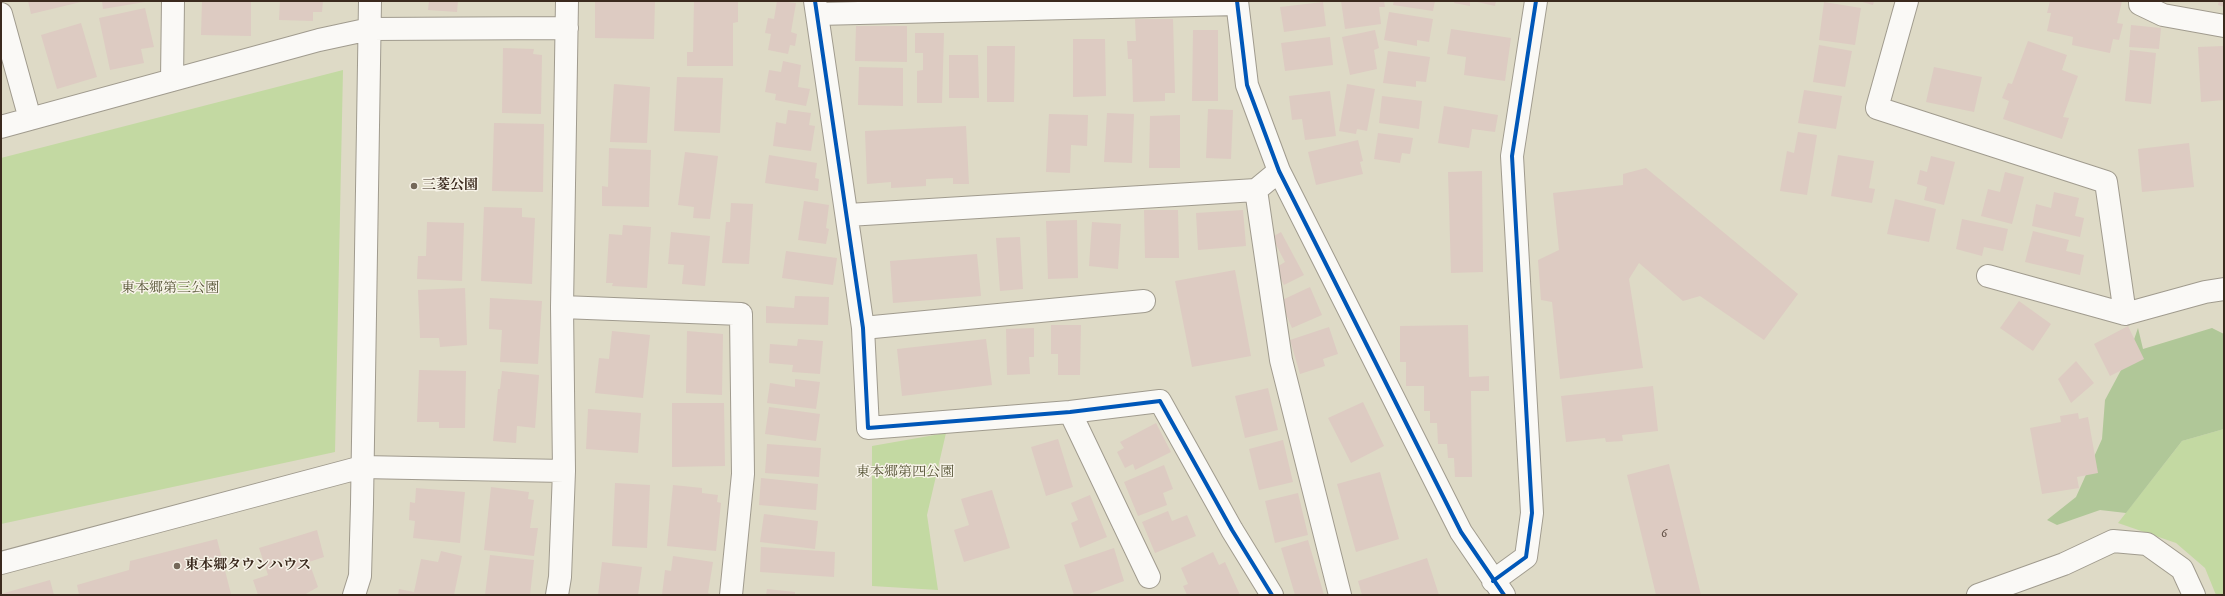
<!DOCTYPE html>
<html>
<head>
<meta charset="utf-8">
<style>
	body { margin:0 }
	#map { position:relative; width:2225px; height:596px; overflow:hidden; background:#dedac6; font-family:"IM FELL DW Pica",serif }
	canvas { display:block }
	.frame { position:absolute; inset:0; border:2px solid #3b2a1e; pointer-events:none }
</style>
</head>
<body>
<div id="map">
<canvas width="2225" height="596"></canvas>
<div class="frame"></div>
</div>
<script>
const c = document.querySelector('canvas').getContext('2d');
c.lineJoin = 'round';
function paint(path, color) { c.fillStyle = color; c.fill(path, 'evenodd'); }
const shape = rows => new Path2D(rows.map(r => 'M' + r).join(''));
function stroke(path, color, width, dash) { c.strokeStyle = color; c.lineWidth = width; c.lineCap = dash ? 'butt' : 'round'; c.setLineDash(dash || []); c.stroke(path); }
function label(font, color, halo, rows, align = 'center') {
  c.font = font + ' "IM FELL DW Pica","Noto Serif JP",serif'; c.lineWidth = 3; c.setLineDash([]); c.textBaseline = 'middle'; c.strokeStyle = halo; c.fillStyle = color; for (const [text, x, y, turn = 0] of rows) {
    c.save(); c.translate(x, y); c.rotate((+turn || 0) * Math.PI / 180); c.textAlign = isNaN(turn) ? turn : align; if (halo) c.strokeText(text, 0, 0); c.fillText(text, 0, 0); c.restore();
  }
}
paint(shape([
	[343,70,335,452,1,524,1,158],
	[2224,429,2224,595,2216,595,2205,568,2176,543,2118,523,2182,441],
	[946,433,927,515,938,590,872,586,872,446]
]), '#c3d9a2');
paint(shape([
	[2138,328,2143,349,2212,328,2224,334,2224,429,2182,441,2126,513,2100,510,2057,525,2047,520,2076,497,2102,439,2105,400,2128,357]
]), '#b0c798');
paint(shape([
	[28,1,81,1,81,2,31,14],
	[102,1,145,1,145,2,103,9],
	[202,1,251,1,251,36,201,35],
	[280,1,323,1,322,12,313,12,313,21,279,20],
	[429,1,458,1,457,12,428,10],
	[595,1,655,1,654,39,595,38],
	[694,1,738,1,738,22,733,23,733,66,687,66,687,52,693,52],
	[777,1,796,3,791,32,797,34,795,46,790,45,788,54,768,50,771,34,765,33,768,18,774,19],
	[1341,1,1384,1,1385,7,1379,7,1381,24,1345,29],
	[1394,1,1435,1,1433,11,1393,5],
	[1455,1,1470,1,1470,6,1454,3],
	[1473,1,1496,1,1495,6],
	[1859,1,1874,1,1873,5],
	[2050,1,2122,1,2117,23,2123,24,2119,40,2113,39,2110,53,2072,45,2073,37,2047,31,2051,13,2047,13],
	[2219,1,2224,1,2224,7,2218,5],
	[1323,2,1326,26,1284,32,1280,7],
	[1824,2,1861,8,1855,45,1819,40],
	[145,8,154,47,141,49,144,63,110,70,99,18],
	[1389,12,1433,19,1429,42,1417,40,1417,46,1384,40],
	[1135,19,1173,19,1175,93,1165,93,1165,101,1133,102,1132,59,1128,59,1127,41,1136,41],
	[81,23,97,77,57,89,41,35],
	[2131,25,2161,28,2159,49,2129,47],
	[856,26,907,26,907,62,855,61],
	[1451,29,1511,38,1505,81,1464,75,1466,57,1447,54],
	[1193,30,1218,30,1218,101,1192,101],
	[1375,30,1379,48,1374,50,1377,69,1350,75,1342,37],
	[915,33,944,33,942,103,917,103,917,71,923,70,923,53,915,53],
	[1330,37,1333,65,1285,71,1281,43],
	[1073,39,1105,39,1106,96,1073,97],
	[2028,41,2067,55,2062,70,2078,76,2063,117,2069,118,2062,139,2003,119,2009,101,2002,98,2008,83,2012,84],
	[1819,45,1852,51,1845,87,1813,82],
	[987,46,1015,46,1014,102,987,102],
	[2224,46,2224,100,2201,102,2198,47],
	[503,48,534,49,533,54,542,55,541,114,502,113],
	[2130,50,2156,53,2151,104,2125,101],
	[1388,51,1430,57,1426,82,1416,81,1416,87,1383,83],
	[949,55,978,55,979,98,949,98],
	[783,61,801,65,798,87,810,89,806,106,775,100,776,94,765,92,769,70,781,72],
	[859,67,903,68,903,106,858,105],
	[1934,67,1982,77,1974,112,1926,102],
	[677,77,723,78,720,133,674,131],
	[614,84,650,87,647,143,610,142],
	[1347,84,1375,89,1367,131,1357,129,1356,134,1339,131],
	[1804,90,1842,96,1836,129,1798,123],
	[1330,91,1336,136,1305,140,1302,119,1292,120,1289,96],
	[1382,96,1422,101,1419,129,1379,123],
	[1444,106,1498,115,1495,132,1472,129,1469,148,1438,143],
	[1208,109,1233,110,1231,159,1206,158],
	[788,110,811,113,809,125,815,126,811,151,773,146,776,122,786,124],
	[1107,113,1134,114,1132,163,1104,162],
	[1049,114,1088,115,1087,146,1071,145,1070,173,1046,172],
	[1180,115,1180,168,1149,168,1150,116],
	[494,123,544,124,543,192,492,191],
	[966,126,969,184,953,184,953,178,926,179,926,186,891,188,891,182,867,184,865,131],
	[1798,132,1817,135,1807,195,1780,191,1787,151,1794,153],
	[1378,133,1413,138,1410,154,1402,153,1400,163,1374,159],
	[1358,140,1363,161,1360,162,1363,174,1316,185,1308,152],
	[2189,143,2194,187,2142,192,2138,149],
	[609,148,651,150,649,207,602,206,602,186,608,187],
	[685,152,718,156,710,219,693,218,694,207,678,205],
	[769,155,817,163,815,178,819,179,818,191,765,183],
	[1838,155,1874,161,1869,188,1875,189,1872,203,1831,196],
	[1931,156,1955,162,1944,205,1924,200,1927,187,1917,184,1920,170,1927,172],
	[1646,168,1798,294,1764,340,1700,296,1683,301,1639,263,1629,279,1643,368,1560,379,1552,302,1541,300,1538,260,1559,250,1553,193,1623,185,1623,174],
	[1482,171,1483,272,1451,273,1448,172],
	[2005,172,2024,177,2012,224,1981,216,1988,189,2000,192],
	[2054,192,2079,198,2075,216,2084,218,2080,237,2032,226,2036,204,2051,208],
	[1895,199,1936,209,1929,242,1887,234],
	[804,201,829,205,826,228,829,229,826,244,798,240],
	[731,203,753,204,749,264,722,263,726,222,730,222],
	[484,207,522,208,522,217,535,218,532,284,481,281],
	[1144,210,1178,210,1179,258,1145,258],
	[1243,210,1246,246,1198,250,1196,213],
	[1962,219,2008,229,2003,251,1984,247,1982,256,1956,249],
	[1077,220,1078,278,1048,279,1046,221],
	[427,222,464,223,462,281,417,279,418,256,426,256],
	[1092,222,1121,224,1118,269,1089,266],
	[623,225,651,227,647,288,612,286,613,283,606,283,609,234,622,235],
	[2033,231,2069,240,2066,251,2084,255,2080,275,2025,262],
	[671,232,710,236,705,286,682,284,684,265,668,264],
	[1281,232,1304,275,1284,285,1275,268,1285,262,1272,237],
	[1020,237,1023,289,1000,291,996,238],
	[786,251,837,258,833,285,782,278],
	[977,254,981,296,893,303,890,261],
	[1235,270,1251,356,1192,367,1175,281],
	[1310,287,1322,315,1292,328,1280,301],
	[465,288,467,345,440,347,439,338,420,338,418,290],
	[795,296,829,297,828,325,766,323,766,306,794,308],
	[490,298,542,301,538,364,500,362,502,330,489,329],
	[2019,301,2051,324,2033,351,2000,328],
	[1051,325,1081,325,1080,375,1058,375,1058,354,1051,354],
	[1468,325,1469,377,1489,376,1489,391,1471,391,1472,477,1455,477,1454,458,1448,458,1447,444,1438,444,1437,423,1430,423,1430,411,1424,411,1424,386,1406,386,1406,362,1400,362,1400,326],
	[2128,326,2144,359,2110,376,2094,344],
	[1329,327,1338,354,1323,359,1325,366,1300,374,1290,340],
	[1034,328,1034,357,1029,357,1030,374,1007,375,1006,329],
	[612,331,650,335,643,398,595,393,599,358,609,359],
	[687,331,723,334,722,395,686,393],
	[798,339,823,341,820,374,792,372,793,365,769,363,770,344,797,346],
	[986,339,992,385,902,396,897,349],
	[2076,361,2094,383,2071,403,2058,379],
	[419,370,466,371,465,428,439,428,439,422,417,422],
	[502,371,539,375,535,428,517,426,516,443,493,441,498,389,500,389],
	[795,379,820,382,816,409,767,403,770,383,795,387],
	[1653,386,1658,431,1622,435,1623,441,1606,442,1605,438,1566,442,1561,396],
	[1268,388,1278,430,1245,438,1235,396],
	[1363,402,1384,446,1351,463,1328,418],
	[672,403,724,403,725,466,672,467],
	[769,407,820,414,816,441,765,434],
	[588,409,641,413,638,453,586,449],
	[2078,413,2079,419,2088,417,2098,473,2077,477,2079,488,2042,494,2030,428,2061,422,2060,416],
	[1156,423,1171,452,1135,470,1133,464,1125,468,1117,452,1124,448,1120,442],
	[1058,439,1073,487,1046,496,1031,447],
	[1283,440,1293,482,1259,490,1249,449],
	[767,444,821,448,819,477,765,473],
	[1669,464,1701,595,1656,595,1627,475],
	[1164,465,1173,489,1163,493,1167,505,1138,516,1124,482],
	[1380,472,1399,539,1356,552,1337,484],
	[761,478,818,484,816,510,759,505],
	[615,483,650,485,647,548,612,546],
	[673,485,702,488,702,493,718,495,717,502,721,503,716,551,667,546],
	[491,487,529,492,528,499,534,500,530,528,538,528,534,556,484,550],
	[416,488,465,492,460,543,413,538,415,521,409,520,410,502,415,503],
	[992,490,1010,548,964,562,954,530,969,525,961,499],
	[1298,493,1308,535,1275,543,1265,501],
	[1090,495,1107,537,1080,548,1071,523,1078,520,1071,503],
	[1168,511,1172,521,1187,515,1196,536,1155,553,1142,522],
	[764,514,818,521,815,549,760,542],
	[317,530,324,557,309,562,318,587,304,595,258,595,253,580,268,575,259,548],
	[217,539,231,594,79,595,77,585,129,570,130,561],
	[1308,540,1324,595,1295,595,1281,548],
	[761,547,835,552,834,577,760,572],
	[1114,548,1124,581,1086,595,1074,595,1064,565],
	[441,551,462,556,454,595,398,595,399,589,414,592,421,559,438,562],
	[1213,552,1219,565,1225,562,1240,595,1187,595,1183,586,1188,584,1181,568],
	[490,555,534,560,530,595,485,595],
	[673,556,713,562,708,593,713,595,662,595,665,570,671,571],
	[1427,558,1439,595,1362,595,1358,581],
	[602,562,642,567,638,595,598,595],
	[50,580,54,595,1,595,1,594],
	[767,589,795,592,795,595,766,595]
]), '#ddcbc2');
const minor = shape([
	[815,1,863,328,868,428,1070,412,1160,401,1232,530,1272,595],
	[1237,1,1247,85,1279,171,1461,532,1504,595],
	[1907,1,1877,108,2106,182,2125,314],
	[2140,1,2140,4,2163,15,2224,26],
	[1,14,30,119],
	[817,14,1237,4],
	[172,80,173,1],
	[1,127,319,40,370,29,567,28],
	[1256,190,1281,360,1340,595],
	[848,215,1256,190,1279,171],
	[1988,276,2125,314,2205,292,2224,289],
	[562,307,741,314,743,474,731,595],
	[863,328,1144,301],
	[1070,412,1149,577],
	[1,563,362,467,564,471],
	[1493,581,1526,557,1532,513,1512,156,1536,1],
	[354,595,360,576,362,504,370,1],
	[557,595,560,577,564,471,562,307,567,1],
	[1978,595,2064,564,2113,541,2147,544,2182,569,2194,595]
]);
stroke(minor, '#a09b8e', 24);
stroke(minor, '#faf9f6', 22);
stroke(shape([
	[815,1,863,328,868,428,1070,412,1160,401,1232,530,1272,595],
	[1237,1,1247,85,1279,171,1461,532,1504,595],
	[1493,581,1526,557,1532,513,1512,156,1536,1]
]), '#0057b8', 4);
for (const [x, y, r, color] of [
	[414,186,4,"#746859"],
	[177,566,4,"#746859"]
]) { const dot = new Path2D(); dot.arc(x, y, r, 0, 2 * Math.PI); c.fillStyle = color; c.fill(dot); stroke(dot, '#f7f3e8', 1.5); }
label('12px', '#645247', null, [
	["6",1664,535]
]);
label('bold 14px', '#3b2a1e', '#f7f3e8', [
	["三菱公園",422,186],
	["東本郷タウンハウス",185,566]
], 'left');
label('14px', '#585638', '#f7f3e8', [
	["東本郷第三公園",170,289],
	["東本郷第四公園",905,473]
]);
</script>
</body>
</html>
